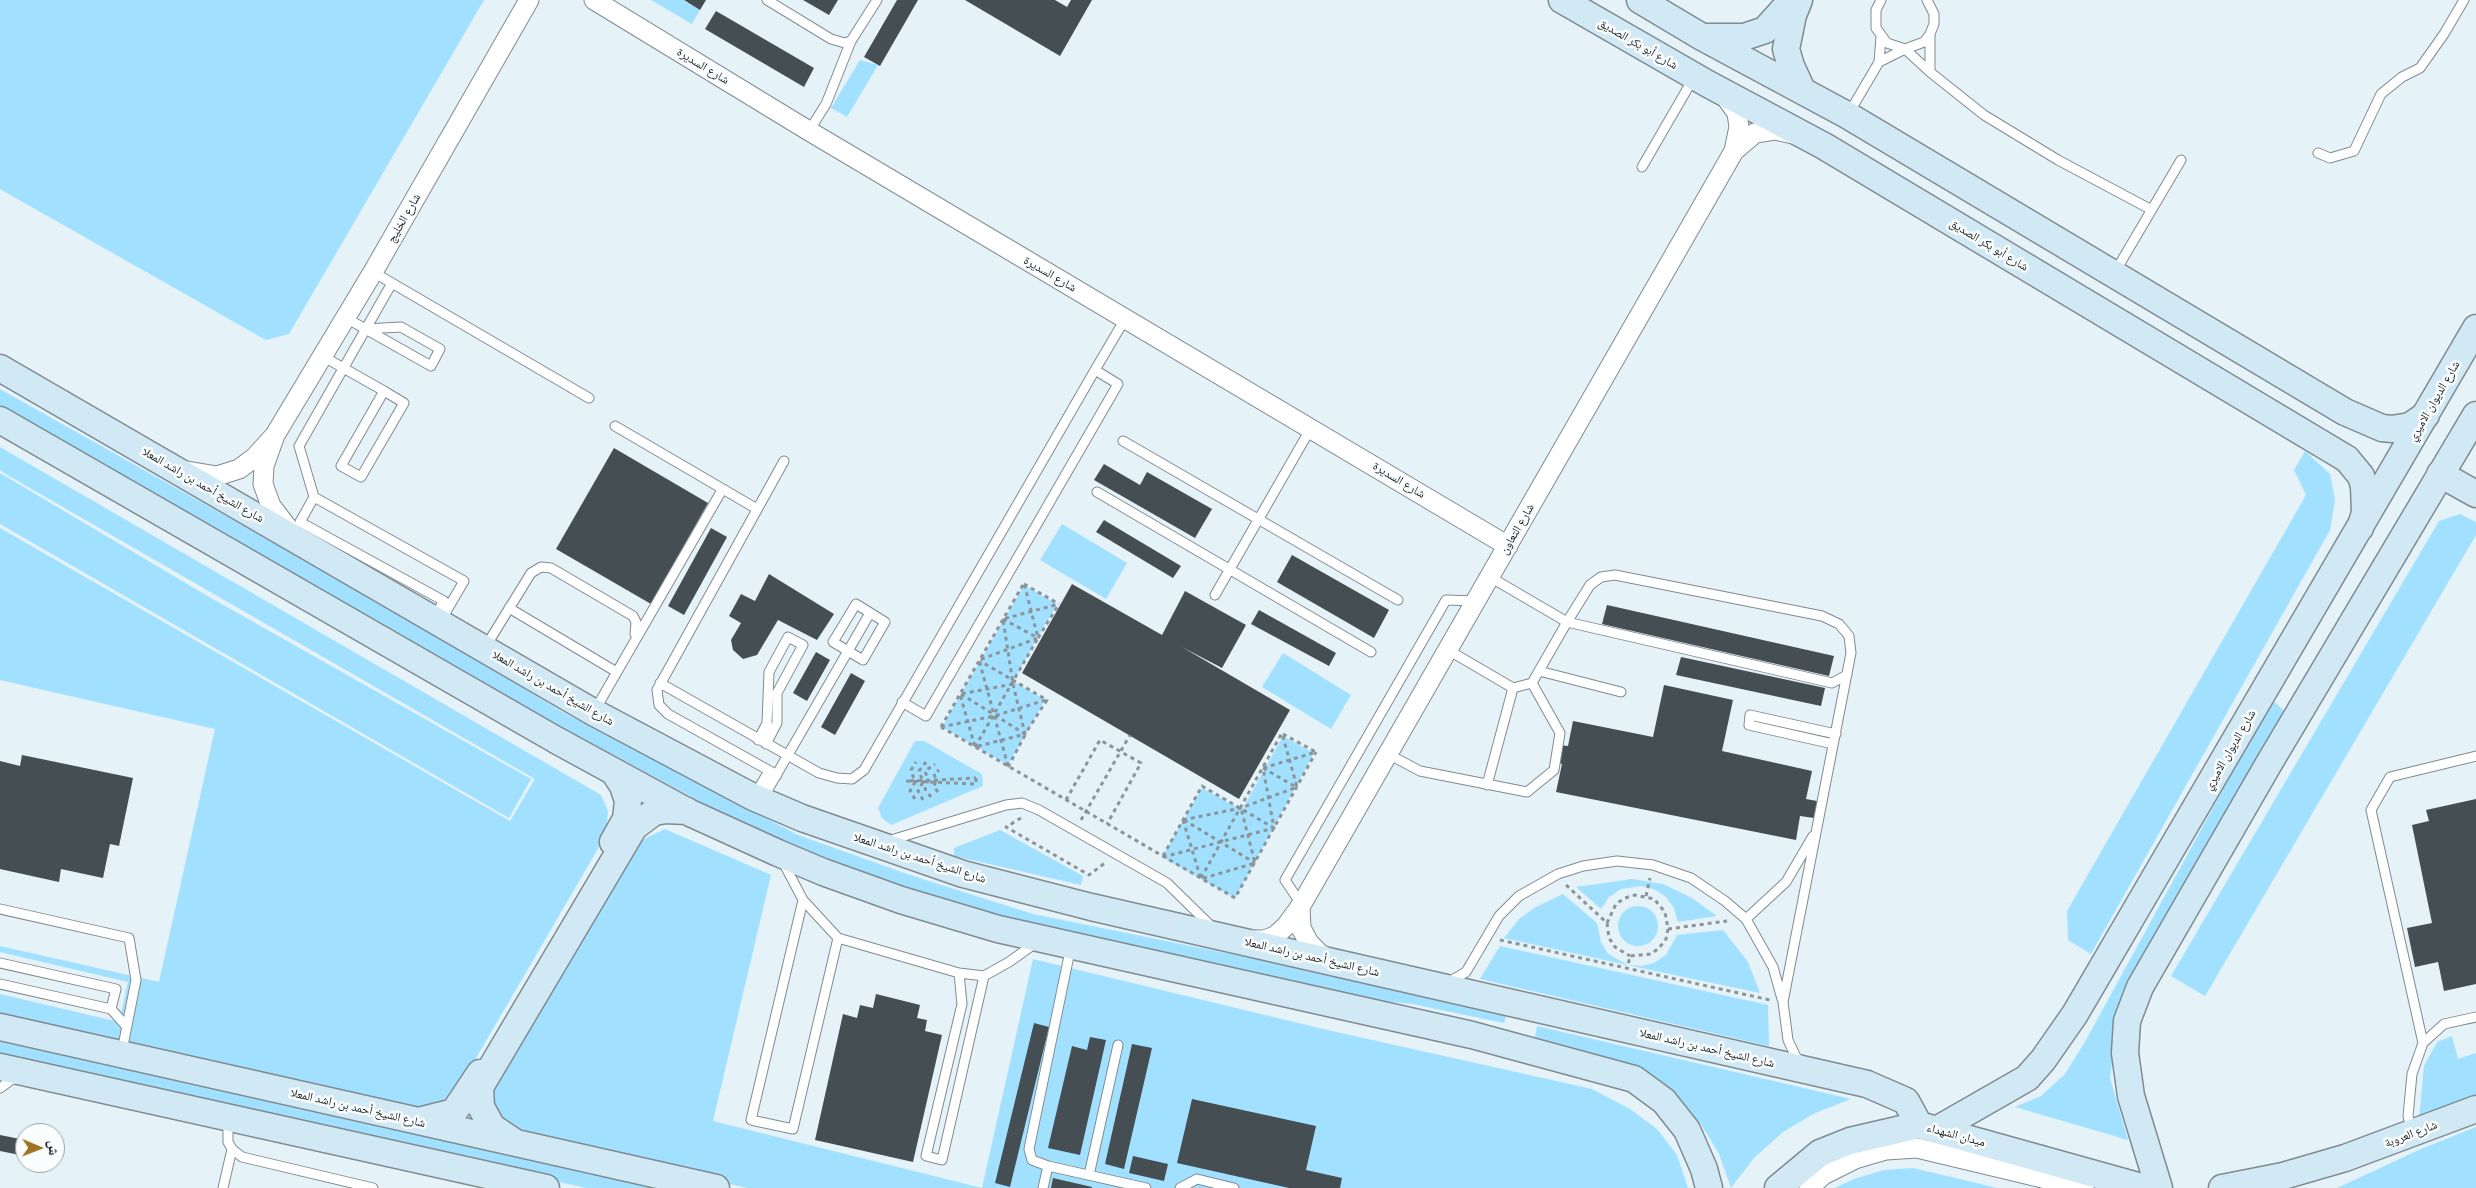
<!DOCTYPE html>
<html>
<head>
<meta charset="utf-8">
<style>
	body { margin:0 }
	#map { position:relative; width:2476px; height:1188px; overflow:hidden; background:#e5f2f8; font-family:"Public Sans","Noto Naskh Arabic",sans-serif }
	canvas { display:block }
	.north { position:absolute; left:15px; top:1123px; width:50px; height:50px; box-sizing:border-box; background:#fafdfe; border:1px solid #9fa3a4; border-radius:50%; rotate:91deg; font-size:14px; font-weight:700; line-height:20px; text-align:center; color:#171b1d }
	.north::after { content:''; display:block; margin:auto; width:18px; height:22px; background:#9e7322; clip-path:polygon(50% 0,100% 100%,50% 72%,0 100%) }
</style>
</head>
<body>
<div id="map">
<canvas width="2476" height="1188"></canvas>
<div class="north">ش</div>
</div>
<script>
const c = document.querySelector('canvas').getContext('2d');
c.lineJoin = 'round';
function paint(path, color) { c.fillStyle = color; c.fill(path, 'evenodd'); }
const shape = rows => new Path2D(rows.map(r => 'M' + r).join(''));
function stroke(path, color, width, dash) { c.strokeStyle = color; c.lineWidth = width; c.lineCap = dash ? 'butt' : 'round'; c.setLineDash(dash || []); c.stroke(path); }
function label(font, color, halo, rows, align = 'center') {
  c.font = font + ' "Public Sans","Noto Naskh Arabic",sans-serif'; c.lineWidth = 5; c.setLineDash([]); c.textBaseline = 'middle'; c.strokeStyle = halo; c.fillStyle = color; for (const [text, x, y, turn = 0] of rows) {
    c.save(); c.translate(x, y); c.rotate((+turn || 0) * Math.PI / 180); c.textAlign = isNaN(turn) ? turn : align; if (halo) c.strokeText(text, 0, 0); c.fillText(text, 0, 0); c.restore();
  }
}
paint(shape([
	[0,0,484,0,289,334,266,340,0,189],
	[651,0,683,0,700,10,692,24],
	[860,60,878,65,847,117,831,108],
	[0,389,430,631,564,713,798,835,910,875,1033,914,1349,978,1507,1014,1504,1023,1412,1004,1329,995,1024,928,794,852,554,723,0,411],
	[0,447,601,795,608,811,606,835,451,1101,415,1115,0,1021,0,994,119,1022,128,982,0,952,0,946,159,982,215,729,0,680,0,528,510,821,535,779,9,476,0,470],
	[2305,451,2330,474,2335,500,2330,530,2091,954,2068,940,2067,911,2306,495,2294,470],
	[0,473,204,594,531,779,509,818,0,524],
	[2460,514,2476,522,2476,535,2205,996,2171,976,2439,521],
	[1062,524,1127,563,1106,599,1040,560],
	[1024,585,1057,604,1013,681,1045,700,1008,765,942,727],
	[1283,653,1351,695,1331,729,1262,687],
	[2272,700,2286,712,2118,1012,2110,1078,2128,1140,2015,1107,2041,1096,2065,1074,2086,1040],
	[1283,736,1314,753,1235,898,1162,857,1202,788,1242,810],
	[915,741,924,741,982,774,983,786,891,825,882,818,878,808],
	[665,829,771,875,713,1121,982,1188,1033,959,1323,1029,1592,1089,1630,1109,1657,1129,1677,1155,1688,1188,748,1188,500,1135,489,1093,642,840],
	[1000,830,1083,876,1081,885,954,856,954,848],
	[1632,879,1663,884,1692,898,1717,916,1678,922,1674,908,1666,897,1654,889,1641,886,1621,889,1609,897,1601,909,1576,887],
	[1563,894,1597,923,1601,942,1608,954,1628,965,1641,966,1654,963,1666,955,1677,935,1723,930,1748,962,1760,993,1627,965,1504,938,1519,919,1536,907],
	'1618 926a20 20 0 1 1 40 0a20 20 0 1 1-40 0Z',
	[1500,946,1768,1005,1769,1046,1480,979],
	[1537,1026,1851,1099,1815,1113,1783,1132,1754,1158,1731,1188,1719,1154,1701,1124,1676,1098,1533,1046],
	[0,1036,664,1188,586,1188,0,1057],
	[2452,1036,2458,1059,2476,1053,2476,1096,2419,1119,2424,1066,2437,1042],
	[2476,1127,2476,1188,2337,1188,2421,1149],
	[1913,1168,1968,1181,1997,1188,1835,1188,1854,1179,1884,1170]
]), '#a1e1ff');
paint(shape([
	[684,0,706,0,700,10],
	[803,0,838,0,829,15],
	[897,0,918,0,880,66,864,57],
	[965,0,1055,0,1067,7,1071,0,1092,0,1060,56],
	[716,11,814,68,804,87,705,29],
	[614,448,708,503,651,604,556,549],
	[1104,464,1140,485,1147,472,1212,509,1195,538,1094,480],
	[1104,520,1181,566,1173,578,1096,532],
	[711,528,727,537,684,615,668,606],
	[1292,555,1389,610,1374,638,1277,582],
	[769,574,834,614,817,640,778,620,757,655,743,659,733,650,731,640,741,623,729,616,741,594,755,601],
	[1072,584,1162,635,1185,591,1246,625,1222,668,1182,647,1290,710,1239,799,1022,673],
	[1607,605,1834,656,1829,676,1602,624],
	[1259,610,1336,653,1329,666,1251,624],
	[816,652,830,660,807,701,793,693],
	[1681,657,1825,688,1821,706,1676,675],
	[851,673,865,681,835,735,821,727],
	[1664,685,1733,700,1722,751,1812,771,1806,799,1817,801,1814,818,1800,816,1796,840,1556,792,1562,764,1556,762,1560,745,1568,746,1573,721,1653,737],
	[22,755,133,778,119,846,110,844,103,878,61,869,59,882,0,869,0,761,20,766],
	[2476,799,2476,984,2444,991,2438,962,2415,967,2407,928,2432,923,2412,825,2429,821,2426,810],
	[876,994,920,1005,917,1018,927,1020,925,1031,942,1035,913,1162,815,1140,843,1014,857,1018,860,1005,873,1008],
	[1034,1023,1049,1027,1010,1187,995,1183],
	[1090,1037,1106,1040,1080,1155,1048,1148,1072,1046,1087,1050],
	[1132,1044,1152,1048,1124,1169,1105,1164],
	[1192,1099,1316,1126,1306,1170,1342,1178,1340,1188,1289,1188,1177,1163],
	[0,1135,25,1140,25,1156,0,1151],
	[1133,1156,1168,1164,1164,1181,1129,1173],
	[1053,1178,1092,1187,1092,1188,1051,1188]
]), '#444e53');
const lane = shape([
	[767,0,831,39,845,43,851,41],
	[1881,0,1876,10,1876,28,1887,43,1905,49,1924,42,1930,34,1934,24,1934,14,1927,0],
	[1881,37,1879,62,1905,49,1930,72,1930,34],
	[1930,72,1984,115,2058,160,2150,209],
	[1849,113,1879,62],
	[809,131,826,104,851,41,877,0],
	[2318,153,2330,158,2354,151,2381,94,2402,77,2420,68,2444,34,2464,0],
	[1642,167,1693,79],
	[373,272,589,398],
	[2115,272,2181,160],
	[346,318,431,366,440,349,401,327,365,329],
	[324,357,384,391,404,403,361,477,341,466,384,391],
	[615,426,757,509],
	[1123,441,1398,600],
	[1097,492,1371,652],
	[314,497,299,446,392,283],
	[1215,595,1311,428],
	[856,604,885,622,863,660,833,642,856,604],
	[509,608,615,671],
	[434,617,444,601,300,522,314,497,464,581,440,622],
	[486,646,531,573,541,567,551,568,633,616,636,622,635,634],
	[1448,650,1513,688],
	[1539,671,1621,692],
	[660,683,819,773,837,778,852,779,864,770,1095,370],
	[902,702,926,716,1118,384,1095,370,1125,319],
	[595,710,722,490],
	[758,740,767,723,769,672,788,637,803,645,777,693,777,723,766,744],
	[1833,744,1749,725,1750,715,1836,734],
	[1388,754,1420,771,1527,792,1554,770,1560,733,1532,683],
	[777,775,668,714,659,705,657,690,784,461],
	[1487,785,1513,688,1532,683,1567,622,1490,577],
	[755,794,769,771],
	[763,798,870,613],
	[888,841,1006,805,1022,803,1039,810,1167,883,1211,926],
	[783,862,803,900,751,1120,793,1129,838,938],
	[803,900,838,938,959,973,962,1004,926,1156,942,1160,984,976],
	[1301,904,1285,880,1446,600,1476,601],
	[0,909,129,938,136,980,122,1051],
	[1746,919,1786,882,1813,836],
	[0,963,116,989,111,1009,127,1027],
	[959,973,984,976,1009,962,1037,942],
	[1447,983,1466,972,1499,916,1519,896,1558,874,1583,866,1617,861,1653,865,1691,878,1725,901,1746,919,1773,967,1782,999],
	[0,984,111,1009],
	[2423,1043,2371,810,2390,777,2476,756],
	[1802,1062,1796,1057,1788,1040,1783,1002,1851,653,1849,636,1839,624,1822,616,1615,575,1601,577,1590,585,1567,622,1832,683,1847,675],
	[0,1088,11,1080,17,1078],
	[228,1120,228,1142,232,1149,242,1157,373,1188],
	[2412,1132,2408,1116,2412,1074,2423,1043,2444,1024,2476,1017],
	[1048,1166,1032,1160,1029,1149,1071,946],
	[1089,1175,1118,1045],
	[223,1188,232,1149],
	[1043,1188,1048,1166,1146,1188],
	[1180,1188,1197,1179,1234,1188]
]);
const street = shape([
	[594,0,809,131,1508,546],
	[1724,95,1737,113,1739,127,1734,151,1755,133,1775,130,1793,134],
	[275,435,373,272,529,0],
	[187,471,217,476,239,469,254,458,275,435,264,466,263,484,271,506,291,532],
	[1300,907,1734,151],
	[1250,940,1264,940,1275,936,1286,926,1300,907,1301,928,1309,943,1320,954,1328,958],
	[1809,1188,1823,1175,1855,1159,1886,1150,1917,1148,2084,1188]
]);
const secondary = shape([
	[1562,0,1708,84,1824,146,2347,459,2361,476,2364,486,2365,513,2360,528],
	[1640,0,1702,37,1847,115,2345,412,2382,428,2392,429,2410,426,2426,415],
	[1799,0,1793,15,1786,49,1791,66,1802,90],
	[1707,37,1744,37,1765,30,1792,0],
	[0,368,593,712,753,797,802,818,963,874,1091,907,1867,1084,1906,1101,1919,1125],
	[0,420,556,740,688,812,778,853,823,872,901,900,998,929,1472,1035,1634,1079,1664,1101,1687,1130,1704,1169,1709,1188],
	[2440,474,2476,494],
	[613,842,626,819,628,801,623,786,614,772],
	[0,1027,716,1188],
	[0,1067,546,1188],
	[422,1120,454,1112,480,1073],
	[1938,1129,2027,1078,2043,1060,2075,1014,2476,328],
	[513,1141,492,1127,481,1107,480,1087,634,827,654,812,666,810,687,811],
	[1778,1188,1820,1153,1850,1141,1919,1125,2145,1188],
	[2159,1188,2131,1096,2125,1053,2127,1021,2140,987,2268,765,2476,415],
	[2222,1188,2283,1176,2345,1158,2476,1109]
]);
stroke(lane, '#808b91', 11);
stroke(street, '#808b91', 21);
stroke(secondary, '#808b91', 29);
stroke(shape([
	[1024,584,1059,604],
	[1003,619,1038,638,1059,604],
	[1013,684,960,694,975,747,1025,734,1013,684,1003,619,1059,604],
	[961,694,1025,734,1047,700,980,661],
	[941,727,1235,898,1316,752],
	[941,727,1024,583],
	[941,727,994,716,1046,700],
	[1283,734,1316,752],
	[975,747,1038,638],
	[1008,766,979,660,1038,638,1024,583],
	[1008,767,1025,735],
	[1263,768,1296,787],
	[976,778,976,784,906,781,936,780,976,778],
	[938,792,934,787,936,780,934,774,939,770],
	[931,797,925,789,928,780,925,771,935,764],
	[915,799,910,791,915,782,911,770,916,762],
	[923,800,918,791,923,782,919,771,926,762],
	[1066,800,1100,740,1141,763,1107,824],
	[1021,818,1006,827,1089,875,1105,863],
	[1081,820,1130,735],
	[1183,820,1241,808,1297,787,1282,733],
	[1183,820,1201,879,1255,863,1241,808],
	[1184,820,1255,863],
	[1163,856,1202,786,1274,828],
	[1163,857,1274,828,1263,768,1316,752],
	[1201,878,1282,733],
	[1566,885,1607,923,1609,938,1615,947,1630,956],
	[1646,896,1650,878],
	[1607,923,1616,904,1625,898,1635,895,1654,899,1665,912,1668,929,1666,939,1659,948,1651,954,1630,956,1627,969],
	[1668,929,1727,921],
	[1500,940,1770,1000]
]), '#8b9498', 3, [4, 4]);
stroke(lane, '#fff', 9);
stroke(street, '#fff', 19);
stroke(secondary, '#d1e9f4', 26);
label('12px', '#171b1d', '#fafdfe', [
	["شارع أبو بكر الصديق",1638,44,30],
	["شارع السديرة",703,66,31],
	["شارع الخليج",404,218,-60],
	["شارع أبو بكر الصديق",1989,245,31],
	["شارع السديرة",1050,274,30],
	["شارع الديوان الاميري",2434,401,-60],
	["شارع السديرة",1399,480,31],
	["شارع الشيخ أحمد بن راشد المعلا",203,485,30],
	["شارع التعاون",1517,529,-60],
	["شارع الشيخ أحمد بن راشد المعلا",553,688,30],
	["شارع الديوان الاميري",2230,750,-60],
	["شارع الشيخ أحمد بن راشد المعلا",920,858,18],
	["شارع الشيخ أحمد بن راشد المعلا",1312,957,13],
	["شارع الشيخ أحمد بن راشد المعلا",1707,1048,13],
	["شارع الشيخ أحمد بن راشد المعلا",358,1108,13],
	["شارع العروبة",2411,1134,-21],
	["ميدان الشهداء",1956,1135,15]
]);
</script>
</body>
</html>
